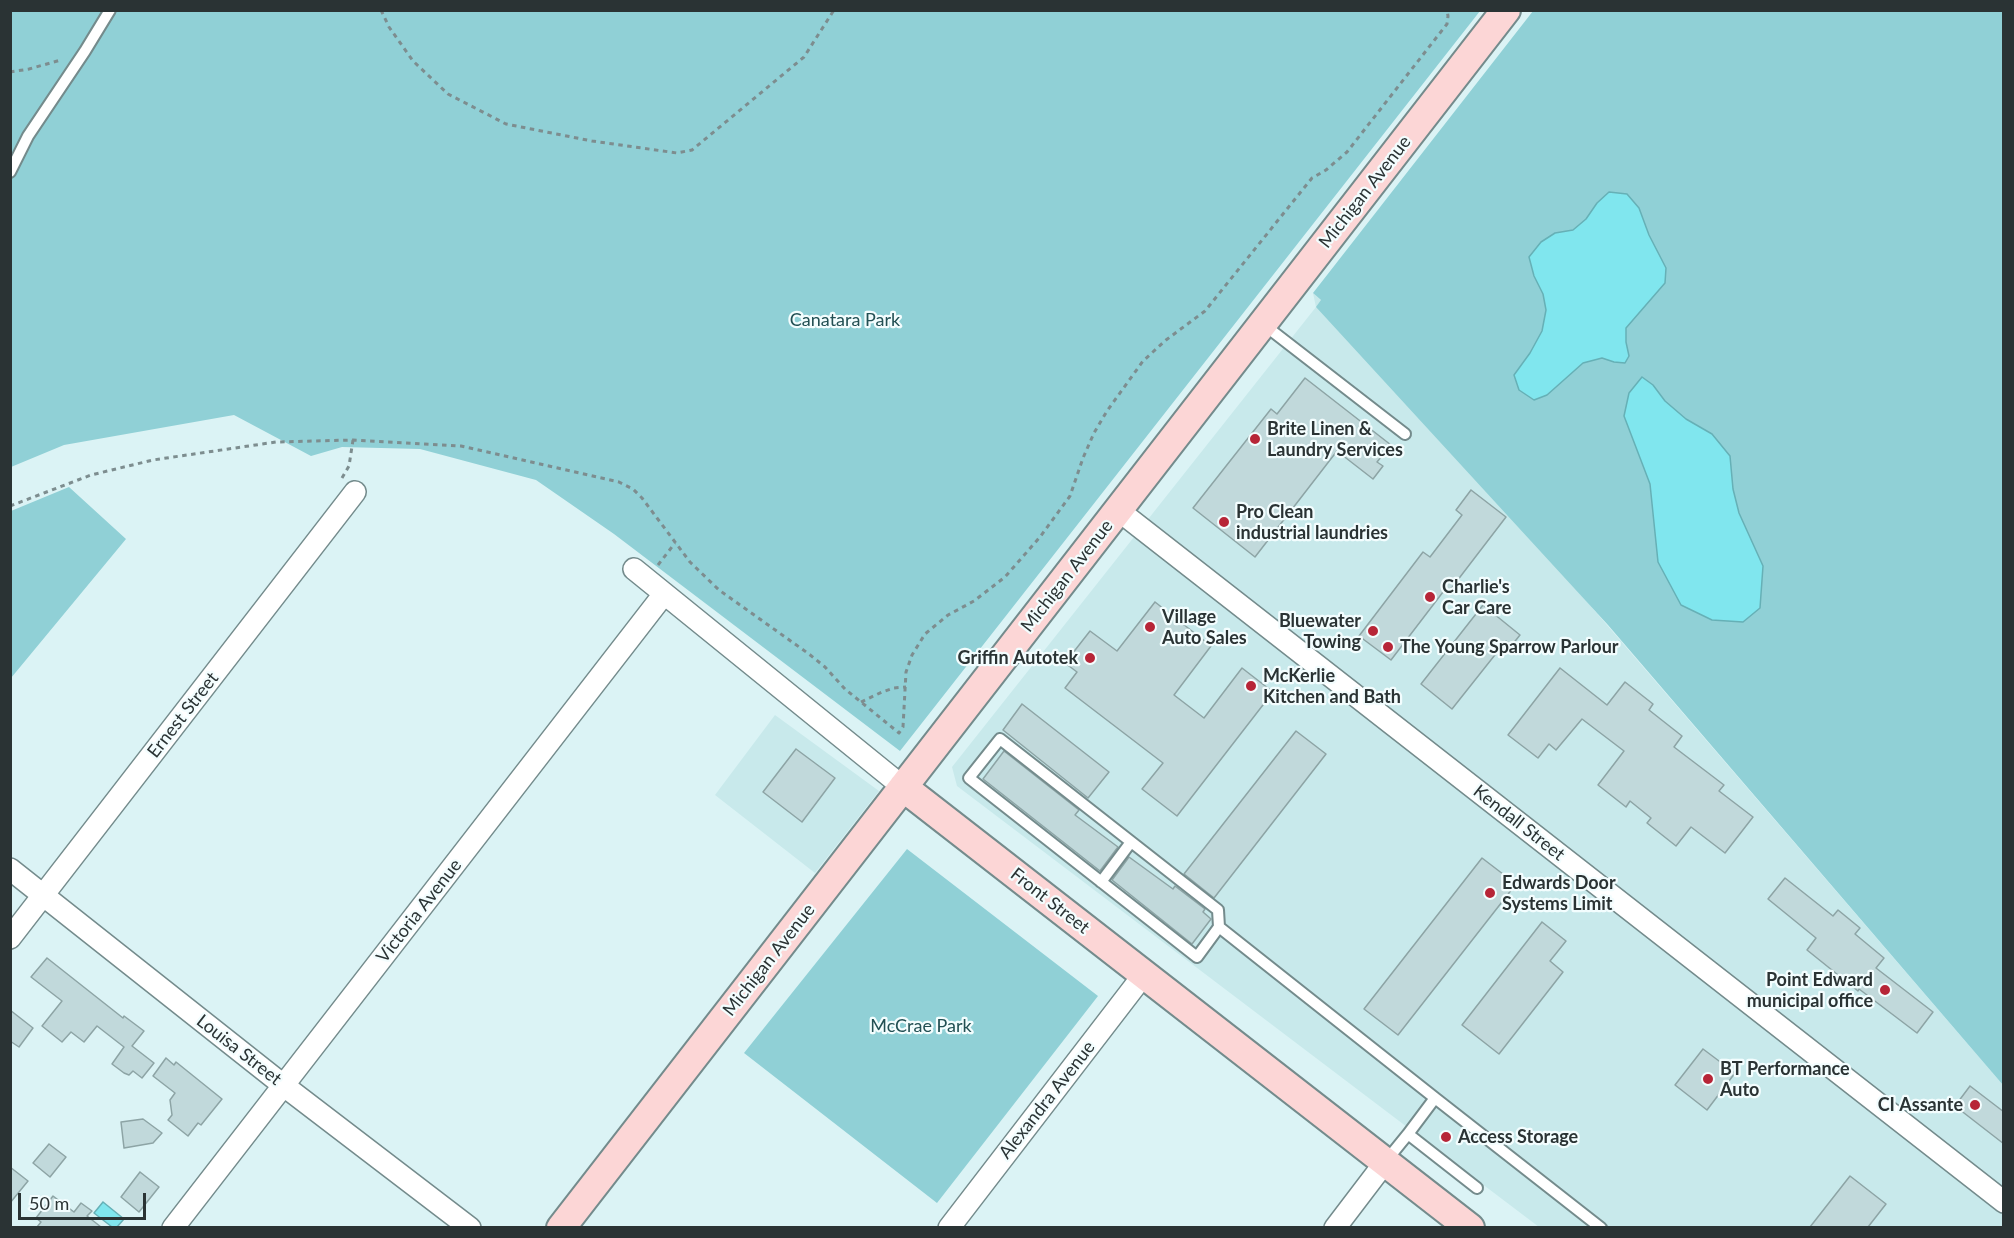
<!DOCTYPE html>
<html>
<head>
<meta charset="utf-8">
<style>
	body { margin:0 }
	#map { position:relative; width:2014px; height:1238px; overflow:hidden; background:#dbf3f5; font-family:Lato,sans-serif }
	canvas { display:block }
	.frame { position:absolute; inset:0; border:12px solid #2a3334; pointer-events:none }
	.scale { position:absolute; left:18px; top:1193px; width:128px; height:27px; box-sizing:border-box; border:3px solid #2a3334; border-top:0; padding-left:8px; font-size:18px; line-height:21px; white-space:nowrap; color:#2a3334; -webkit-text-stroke:4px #f3fdfe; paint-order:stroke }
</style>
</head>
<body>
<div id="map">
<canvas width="2014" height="1238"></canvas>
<div class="frame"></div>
<div class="scale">50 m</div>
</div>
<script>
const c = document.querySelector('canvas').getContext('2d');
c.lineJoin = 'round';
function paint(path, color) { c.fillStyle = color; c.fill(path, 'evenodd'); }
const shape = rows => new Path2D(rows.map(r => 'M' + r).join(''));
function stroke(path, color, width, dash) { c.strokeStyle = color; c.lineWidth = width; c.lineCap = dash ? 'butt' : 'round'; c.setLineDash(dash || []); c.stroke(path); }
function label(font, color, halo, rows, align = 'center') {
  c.font = font + ' Lato,sans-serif'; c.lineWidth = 4.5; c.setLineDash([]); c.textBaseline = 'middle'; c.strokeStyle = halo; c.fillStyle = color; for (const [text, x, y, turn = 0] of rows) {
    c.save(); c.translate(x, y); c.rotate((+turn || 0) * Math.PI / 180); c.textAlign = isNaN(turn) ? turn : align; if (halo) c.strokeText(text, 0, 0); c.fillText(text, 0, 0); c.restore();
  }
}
paint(shape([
	[1313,293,1353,330,2003,1085,2003,1227,1539,1227,957,786,952,767,1316,307],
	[775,715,879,791,815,873,715,795]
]), '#c8e9eb');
paint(shape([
	[11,11,1480,11,900,751,614,534,536,480,420,449,342,447,311,456,234,415,64,445,11,467],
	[1533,11,2003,11,2003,1085,1608,625,1316,307,1321,300,1313,293],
	[69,487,126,539,11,678,11,511],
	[907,849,1098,996,937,1203,744,1053]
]), '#90d0d6');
const water = shape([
	[1609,192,1627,194,1639,208,1649,235,1666,268,1665,283,1626,328,1626,342,1629,356,1625,363,1614,362,1602,358,1583,363,1547,395,1534,400,1519,390,1514,375,1530,353,1542,331,1546,310,1543,294,1534,276,1529,257,1541,242,1555,233,1573,230,1586,219,1597,203,1609,192],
	[1642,377,1653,385,1665,401,1686,419,1712,434,1730,456,1733,489,1739,513,1763,566,1760,608,1743,622,1712,620,1681,605,1658,562,1650,484,1624,416,1629,393,1642,377],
	[103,1202,124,1219,117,1227,112,1227,94,1213,103,1202]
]);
paint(water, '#80e6ee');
stroke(water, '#66b0b6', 1.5);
const building = shape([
	[1305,378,1391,445,1377,462,1383,466,1373,479,1337,451,1255,557,1193,508,1271,409,1277,414,1305,378],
	[1471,490,1506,517,1447,594,1443,592,1391,660,1359,636,1423,552,1430,557,1462,515,1456,510,1471,490],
	[1155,602,1211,646,1174,695,1204,718,1242,668,1273,692,1177,816,1142,789,1163,763,1065,688,1077,672,1065,663,1090,631,1117,651,1155,602],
	[1483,605,1520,635,1512,645,1506,641,1452,709,1421,684,1483,605],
	[1560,668,1607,705,1625,682,1653,704,1649,710,1682,736,1674,747,1724,785,1719,791,1753,817,1725,853,1691,827,1676,846,1647,823,1651,818,1630,801,1626,807,1598,785,1624,751,1582,719,1556,750,1549,744,1538,758,1508,735,1560,668],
	[1022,704,1109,772,1088,798,1003,730,1022,704],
	[1296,731,1326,754,1214,898,1184,874,1296,731],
	[796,749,835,778,802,822,763,792,796,749],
	[1004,751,1079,810,1075,815,1118,847,1100,871,983,779,1004,751],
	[1129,857,1173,889,1175,886,1205,909,1203,912,1211,919,1192,944,1112,880,1129,857],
	[1482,858,1516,884,1398,1035,1364,1009,1482,858],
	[1785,878,1833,916,1838,910,1860,928,1855,934,1884,958,1876,968,1933,1012,1917,1033,1859,989,1858,991,1807,950,1816,938,1768,899,1785,878],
	[1542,922,1566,941,1550,961,1563,972,1499,1054,1462,1025,1542,922],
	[47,958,123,1018,124,1016,144,1031,132,1046,154,1063,142,1078,133,1071,129,1075,124,1073,112,1064,124,1047,97,1026,84,1042,71,1032,62,1042,42,1026,62,1001,31,977,47,958],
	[10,1010,33,1028,19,1047,10,1041,10,1010],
	[1703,1049,1735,1073,1707,1110,1675,1085,1703,1049],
	[166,1058,174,1065,176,1062,222,1099,201,1125,198,1123,188,1136,168,1120,172,1115,170,1100,175,1093,153,1076,166,1058],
	[1970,1086,2004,1112,2004,1144,1955,1106,1970,1086],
	[143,1119,162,1133,153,1143,124,1148,121,1122,143,1119],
	[49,1144,66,1157,50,1177,33,1163,49,1144],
	[10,1167,28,1181,10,1203,10,1167],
	[140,1172,159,1187,139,1212,121,1197,140,1172],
	[1850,1176,1886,1204,1868,1227,1810,1227,1850,1176],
	[53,1196,74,1212,81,1203,92,1211,87,1216,101,1227,37,1227,41,1222,36,1218,53,1196]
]);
paint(building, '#c1d9db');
stroke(building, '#8da4a5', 1.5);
const lane = shape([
	[10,172,28,136,85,51,110,10],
	[1263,324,1405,434],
	[1101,882,1131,842],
	[1219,927,1197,957,969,778,1000,739,1218,910,1219,927,1435,1098,1408,1134],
	[1435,1098,1601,1228],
	[1386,1161,1408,1134,1477,1188]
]);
const street = shape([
	[1118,510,2004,1202],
	[634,569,903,787],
	[10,869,283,1085,470,1228],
	[10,938,355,492],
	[173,1228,664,594],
	[949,1228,1145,973],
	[1335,1228,1386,1161]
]);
const secondary = shape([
	[903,787,1470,1228],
	[561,1228,1506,10]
]);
stroke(lane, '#748b8c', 14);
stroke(street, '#748b8c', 24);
stroke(secondary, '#748b8c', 32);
stroke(shape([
	[381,10,389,27,413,61,448,94,506,124,592,141,677,153,692,150,804,57,834,10],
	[10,72,29,69,61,60],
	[342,478,349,466,353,440],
	[10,506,91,475,153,460,276,442,353,440,461,446,619,482,633,489,642,498,690,562,719,590,809,654,825,667,845,689,899,733,903,727,906,672,912,655,925,634,948,615,974,601,1005,577,1040,537,1070,496,1083,458,1094,433,1107,411,1143,361,1166,340,1205,311,1312,178,1326,170,1347,152,1447,24,1448,16,1447,10],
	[658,565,675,543],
	[861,702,882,692,894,688,906,687]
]), '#7d8d8f', 3, [4.5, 4.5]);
stroke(lane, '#fff', 10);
stroke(street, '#fff', 21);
stroke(secondary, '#fcd6d6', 28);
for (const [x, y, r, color] of [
	[1255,439,6,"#b72537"],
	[1224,522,6,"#b72537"],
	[1430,597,6,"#b72537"],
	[1150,627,6,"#b72537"],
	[1373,631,6,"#b72537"],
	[1388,647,6,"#b72537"],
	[1090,658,6,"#b72537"],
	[1251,686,6,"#b72537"],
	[1490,893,6,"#b72537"],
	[1885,990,6,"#b72537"],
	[1708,1079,6,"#b72537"],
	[1975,1105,6,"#b72537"],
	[1446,1137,6,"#b72537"]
]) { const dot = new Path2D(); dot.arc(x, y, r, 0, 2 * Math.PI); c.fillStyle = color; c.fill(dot); stroke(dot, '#f3fdfe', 2); }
label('18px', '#2a3334', '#f3fdfe', [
	["Michigan Avenue",1365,192,-52],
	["Michigan Avenue",1067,576,-52],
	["Ernest Street",183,715,-52],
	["Kendall Street",1519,823,38],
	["Front Street",1050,901,38],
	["Victoria Avenue",419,911,-52],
	["Michigan Avenue",769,960,-52],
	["Louisa Street",239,1050,38],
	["Alexandra Avenue",1047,1100,-52]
]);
label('18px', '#225054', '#f3fdfe', [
	["Canatara Park",845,320],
	["McCrae Park",921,1026]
]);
label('bold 18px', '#2a3334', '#f3fdfe', [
	["Brite Linen &",1267,429],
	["Laundry Services",1267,450],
	["Pro Clean",1236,512],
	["industrial laundries",1236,533],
	["Charlie's",1442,587],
	["Car Care",1442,608],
	["Village",1162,617],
	["Auto Sales",1162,638],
	["Bluewater",1361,621,"right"],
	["Towing",1361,642,"right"],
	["The Young Sparrow Parlour",1400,647],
	["Griffin Autotek",1078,658,"right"],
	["McKerlie",1263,676],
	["Kitchen and Bath",1263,697],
	["Edwards Door",1502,883],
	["Systems Limit",1502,904],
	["Point Edward",1873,980,"right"],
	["municipal office",1873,1001,"right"],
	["BT Performance",1720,1069],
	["Auto",1720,1090],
	["CI Assante",1963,1105,"right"],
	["Access Storage",1458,1137]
], 'left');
</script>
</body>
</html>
